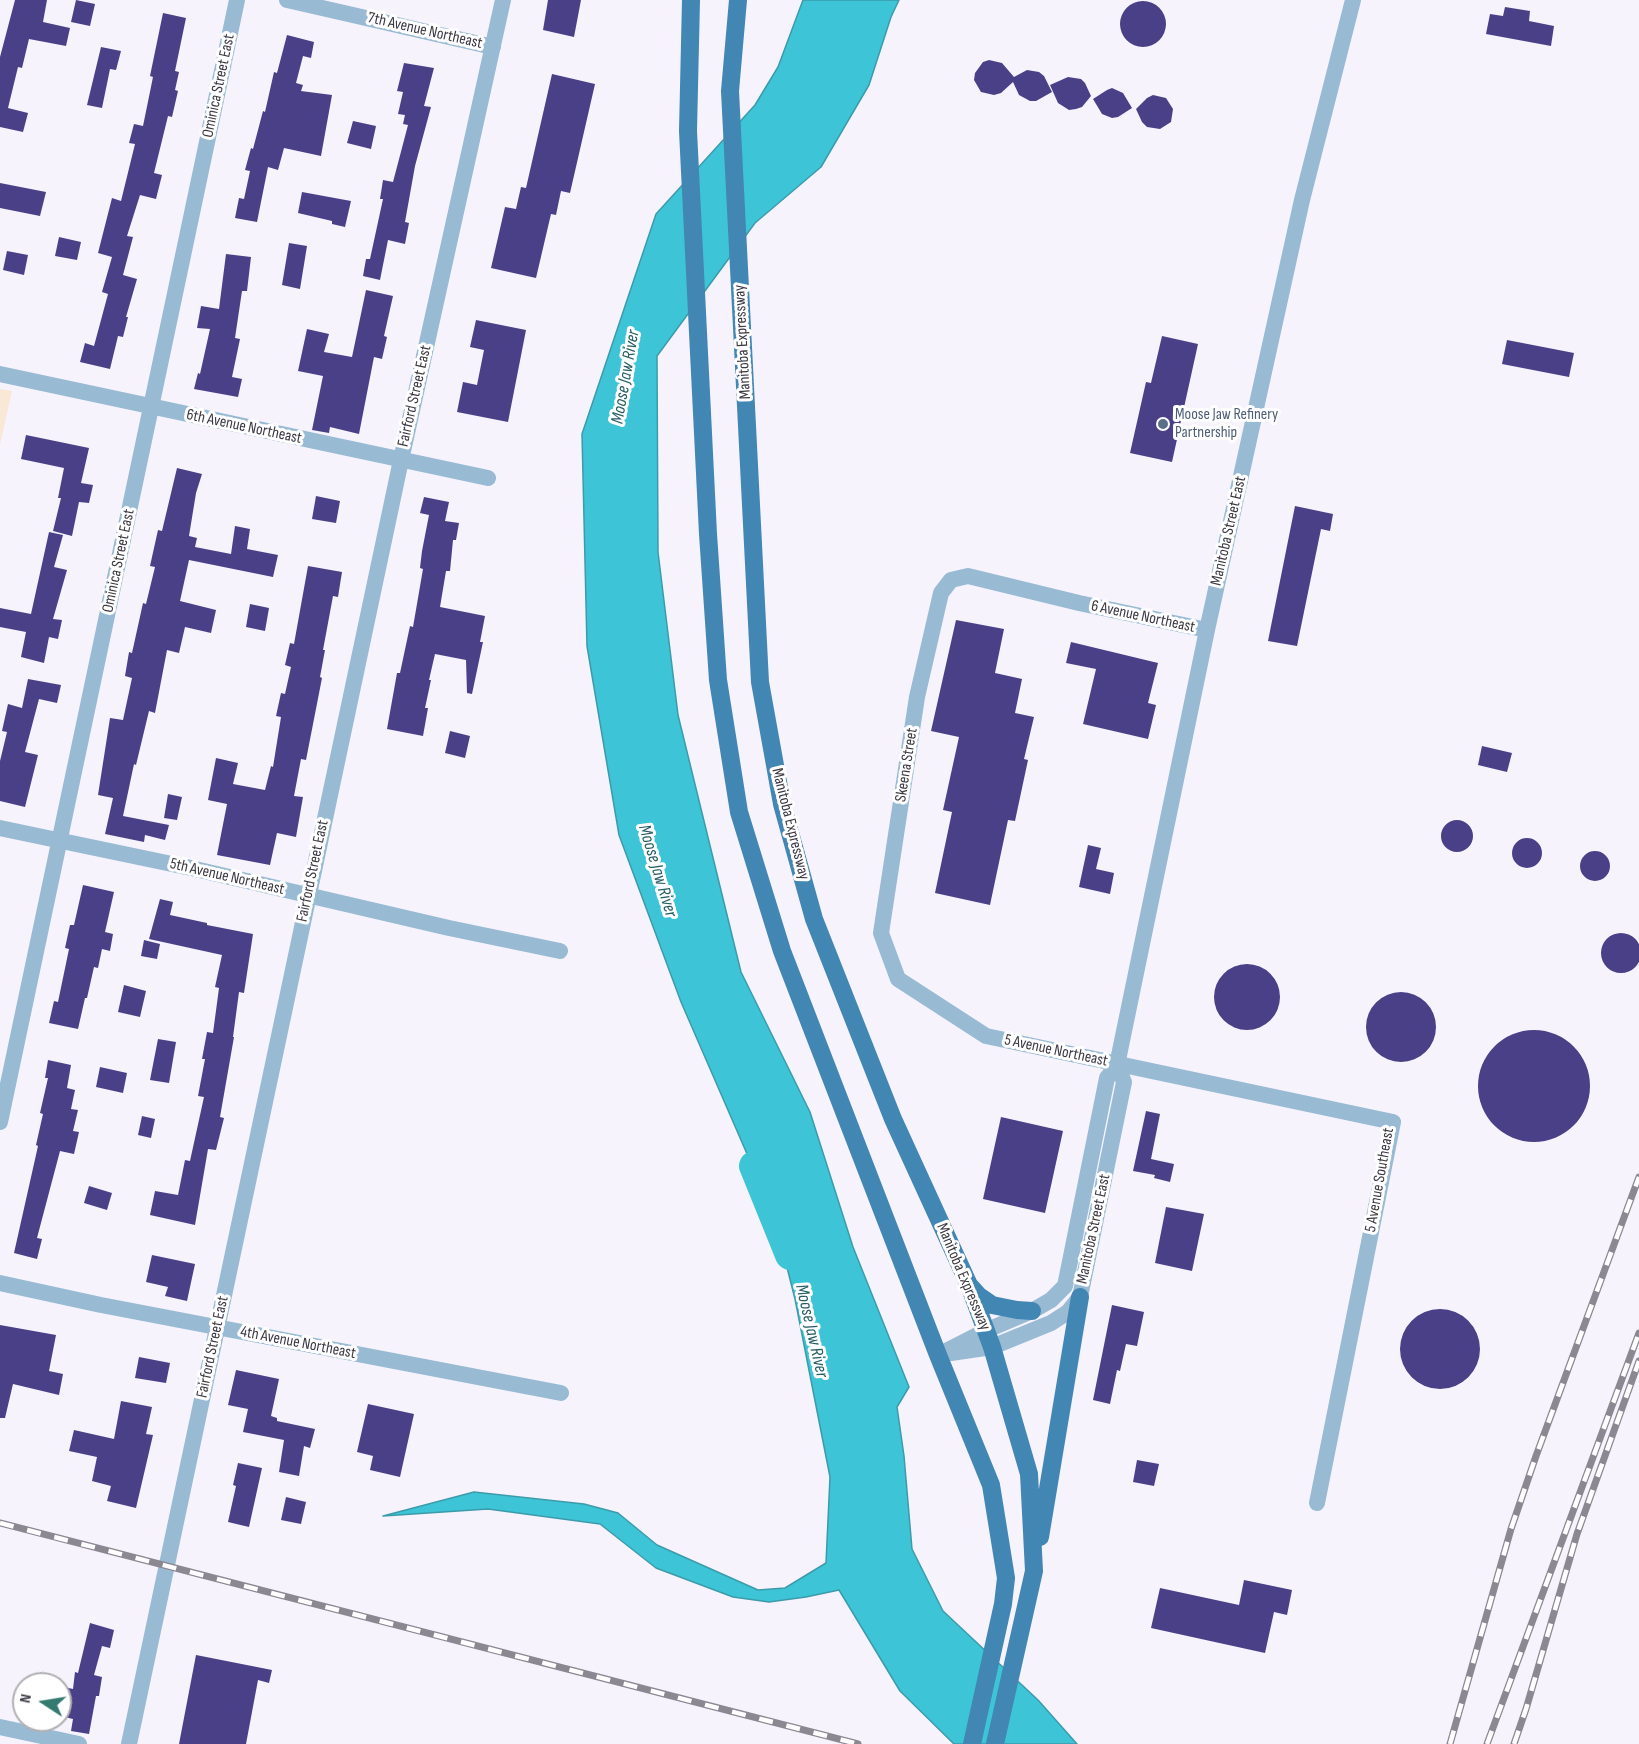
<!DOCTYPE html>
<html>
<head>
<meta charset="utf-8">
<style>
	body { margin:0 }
	#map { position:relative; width:1639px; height:1744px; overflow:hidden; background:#f6f3fd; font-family:"Sofia Sans Condensed",sans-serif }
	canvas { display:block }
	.north { position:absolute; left:12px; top:1672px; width:60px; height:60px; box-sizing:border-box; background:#fff; border:2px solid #b1afb3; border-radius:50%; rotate:282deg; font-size:16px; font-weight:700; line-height:24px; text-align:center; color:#3b3842 }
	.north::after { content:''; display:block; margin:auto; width:21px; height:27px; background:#347a70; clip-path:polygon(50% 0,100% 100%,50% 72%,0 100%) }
</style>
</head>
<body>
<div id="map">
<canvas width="1639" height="1744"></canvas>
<div class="north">N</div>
</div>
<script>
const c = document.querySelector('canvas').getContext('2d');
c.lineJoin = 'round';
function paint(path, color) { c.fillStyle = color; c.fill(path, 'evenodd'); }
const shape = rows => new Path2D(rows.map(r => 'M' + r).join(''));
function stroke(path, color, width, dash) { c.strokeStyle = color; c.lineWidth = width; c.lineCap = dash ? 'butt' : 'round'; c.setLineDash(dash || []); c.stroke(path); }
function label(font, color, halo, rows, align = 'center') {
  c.font = font + ' "Sofia Sans Condensed",sans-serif'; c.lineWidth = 6; c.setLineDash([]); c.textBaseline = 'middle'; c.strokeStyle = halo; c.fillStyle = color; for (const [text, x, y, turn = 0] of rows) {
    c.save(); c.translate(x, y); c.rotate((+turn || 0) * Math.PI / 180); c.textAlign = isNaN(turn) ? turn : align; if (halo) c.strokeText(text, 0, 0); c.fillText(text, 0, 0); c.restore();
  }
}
paint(shape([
	[0,389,12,391,0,445]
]), '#f9e8d6');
const water = shape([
	[803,0,899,0,891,17,869,85,821,167,755,223,657,356,658,552,678,715,741,972,810,1112,853,1247,909,1387,897,1407,904,1456,912,1549,943,1611,1038,1700,1077,1744,954,1744,900,1691,839,1590,806,1597,769,1602,733,1597,656,1568,600,1524,488,1509,383,1516,474,1492,584,1504,618,1513,657,1545,758,1590,785,1588,826,1563,830,1477,795,1299,774,1216,681,1002,619,835,587,646,582,434,656,214,755,105,778,67,803,0]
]);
paint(water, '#3dc5d7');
stroke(water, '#3c9baa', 1.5);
stroke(shape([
	[754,1166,790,1255]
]), '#3dc5d7', 30);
paint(shape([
	[15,0,47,0,43,22,70,28,66,46,29,39,22,68,18,67,8,108,28,113,23,132,0,127,0,57],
	[76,0,95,4,90,26,71,22],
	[548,0,581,0,574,37,543,30],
	'1120 24a23 23 0 1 1 46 0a23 23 0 1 1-46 0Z',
	[1505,7,1530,11,1529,21,1554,26,1551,46,1486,34,1490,14,1503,16],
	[163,13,186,18,175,71,179,72,175,90,178,91,172,117,168,116,154,173,162,175,156,199,140,195,127,236,133,237,123,275,137,279,126,317,128,317,123,337,118,336,110,369,80,362,85,343,94,346,108,294,102,292,112,257,98,253,112,198,121,201,135,144,129,143,134,124,143,126,153,77,150,76],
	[287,35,314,42,311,58,303,56,296,83,303,85,301,91,332,95,321,156,284,148,278,170,268,167,257,222,235,218,239,198,244,199,250,171,245,170,251,148,253,149,263,111,265,112,274,72,277,73],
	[101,47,121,51,116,70,110,69,102,108,87,105],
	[989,60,1002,63,1014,77,1027,70,1039,72,1044,76,1052,92,1036,101,1030,101,1019,95,1013,82,1001,93,994,95,981,92,974,80,975,73,983,62],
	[404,63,434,68,424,106,431,107,415,166,405,222,409,223,405,244,388,240,380,280,363,276,366,259,370,259,383,199,380,199,383,180,393,182,408,125,403,124,405,115,398,114,403,92,397,91],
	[552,74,595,84,570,193,561,191,556,215,551,214,536,278,491,268,505,207,516,209,521,187,526,188],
	[1068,77,1081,79,1085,83,1091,96,1082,107,1076,109,1069,110,1058,103,1050,85],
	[1112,88,1123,93,1132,108,1118,117,1112,118,1102,114,1093,99,1107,90],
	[1153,95,1166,98,1173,109,1171,122,1160,129,1147,127,1142,122,1136,109,1147,98],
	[353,121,376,126,371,149,347,143],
	[0,183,46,192,40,216,0,208],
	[302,192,351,201,345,227,332,224,332,221,298,213],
	[59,237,81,242,77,260,55,256],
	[289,243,307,246,300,289,282,285],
	[7,251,28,255,24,275,3,270],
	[226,254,251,257,247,291,242,291,235,338,240,339,232,377,242,379,238,397,194,389,198,373,200,374,210,329,197,328,201,306,219,309],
	[366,290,393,296,384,336,387,337,382,359,374,357,359,434,330,427,329,433,312,430,323,376,298,371,307,329,329,334,324,352,352,357],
	[476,320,526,330,508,422,457,412,463,382,477,385,484,350,470,347],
	[1162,336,1198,344,1172,462,1130,453,1146,382,1151,383],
	[1507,340,1574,353,1569,377,1502,364],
	[26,435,89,448,81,483,93,485,89,503,79,502,72,536,53,531,61,498,58,498,64,468,21,459],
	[177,468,202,474,196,493,189,536,197,538,195,547,231,554,235,526,250,529,247,549,278,555,273,577,189,560,180,601,216,610,211,633,185,627,179,653,167,650,155,713,149,711,136,765,134,764,123,816,169,825,165,840,145,835,144,842,105,834,113,798,98,795,110,718,123,720,132,678,125,676,129,652,132,653,143,603,146,604,155,567,150,566,158,530,162,531],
	[316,496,340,501,336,523,312,519],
	[424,497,449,502,445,521,459,523,456,540,453,540,450,571,446,571,440,607,485,616,480,642,483,642,472,694,467,693,466,660,435,654,429,680,431,680,425,708,428,708,423,736,387,729,397,673,400,673,410,626,413,627,423,569,420,568,422,551,429,515,420,513],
	[1295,506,1333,514,1330,531,1321,529,1297,646,1268,641],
	[49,532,63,535,54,567,67,570,53,619,62,620,58,639,49,637,44,663,21,657,26,632,0,627,0,608,31,614],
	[308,566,342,572,338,597,333,596,323,650,325,650,320,677,322,678,306,760,301,759,294,796,303,797,296,837,277,833,270,865,217,855,227,804,208,800,216,758,238,763,233,784,265,790,271,766,273,767,281,717,276,716,281,693,285,694,291,667,285,665,290,643,294,644],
	[250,604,269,608,265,631,246,627],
	[956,620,1004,629,995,673,1022,679,1015,713,1034,717,1024,759,1028,760,1015,821,1008,820,990,905,935,893,952,812,943,810,959,737,931,731],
	[1071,642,1158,663,1148,703,1156,705,1148,739,1083,724,1096,669,1066,663],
	[28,679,61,685,57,703,39,699,25,752,38,755,25,807,0,801,0,761,7,732,2,731,8,704,22,708],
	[450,731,470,736,465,758,445,753],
	[1482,746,1512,753,1507,772,1478,765],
	[168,794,182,797,177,820,164,818],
	'1441 836a16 16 0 1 1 32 0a16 16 0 1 1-32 0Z',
	'1512 853a15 15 0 1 1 30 0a15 15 0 1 1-30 0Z',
	[1088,845,1101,848,1096,869,1114,873,1110,894,1079,887],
	'1580 866a15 15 0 1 1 30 0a15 15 0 1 1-30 0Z',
	[83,885,114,892,105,932,113,934,110,951,102,949,98,968,94,967,87,998,85,998,78,1029,49,1023,54,1001,58,1002,69,949,65,948,70,925,74,925],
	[160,899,173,902,170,915,207,923,207,925,253,934,244,993,239,992,233,1037,234,1037,220,1117,224,1118,216,1150,208,1149,195,1225,150,1215,155,1191,178,1195,185,1160,190,1161,204,1097,198,1096,205,1059,202,1059,207,1032,213,1033,219,988,215,987,222,955,149,939],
	'1601 953a20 20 0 1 1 40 0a20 20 0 1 1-40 0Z',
	[144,940,160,944,157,959,141,956],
	'1214 997a33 33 0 1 1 66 0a33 33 0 1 1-66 0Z',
	[124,985,146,991,140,1017,118,1012],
	'1366 1027a35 35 0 1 1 70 0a35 35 0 1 1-70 0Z',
	'1478 1086a56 56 0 1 1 112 0a56 56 0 1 1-112 0Z',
	[158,1039,176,1042,169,1083,150,1080],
	[48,1060,71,1065,67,1088,75,1090,71,1109,78,1110,73,1131,79,1132,74,1154,60,1151,37,1238,42,1239,37,1259,14,1253,38,1146,36,1145,43,1114,40,1113,48,1078,45,1078],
	[100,1067,127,1073,123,1093,96,1087],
	[1146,1111,1160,1114,1151,1159,1174,1164,1170,1182,1154,1178,1155,1175,1133,1171],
	[142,1116,155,1119,151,1138,138,1135],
	[1001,1117,1063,1131,1045,1213,983,1199],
	[89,1186,112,1193,107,1210,84,1203],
	[1166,1207,1204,1214,1192,1271,1155,1263],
	[152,1255,195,1264,187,1301,165,1296,168,1287,146,1282],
	[1112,1305,1144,1312,1137,1346,1126,1344,1120,1371,1117,1370,1110,1404,1093,1400],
	'1400 1349a40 40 0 1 1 80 0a40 40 0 1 1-80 0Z',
	[0,1325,56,1335,49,1371,63,1374,59,1395,13,1384,5,1418,0,1418],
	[139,1357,170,1363,166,1383,135,1378],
	[236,1370,279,1379,271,1416,277,1418,277,1421,315,1429,310,1448,304,1446,299,1476,279,1472,284,1440,243,1432,248,1409,228,1405],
	[121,1401,152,1407,146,1434,153,1435,136,1508,107,1501,111,1486,92,1481,97,1457,69,1451,74,1430,114,1439],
	[368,1404,414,1414,400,1477,370,1470,373,1456,357,1452],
	[1137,1460,1159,1464,1154,1486,1133,1482],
	[238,1463,262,1468,249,1527,228,1522,236,1486,233,1485],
	[286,1497,306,1502,301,1524,281,1520],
	[1244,1580,1292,1590,1287,1615,1274,1612,1265,1653,1151,1628,1160,1588,1239,1605],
	[90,1623,114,1630,110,1648,102,1646,94,1675,102,1677,99,1696,96,1696,89,1734,71,1731,73,1719,60,1716,60,1686,73,1689,75,1672,78,1673],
	[196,1655,272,1670,269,1683,258,1680,246,1744,179,1744]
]), '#4a4088');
stroke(shape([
	[287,0,493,47],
	[0,374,488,478],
	[1207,630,1079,603,968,576,951,580,941,593,917,697,881,933,898,979,986,1036,1393,1122,1317,1503],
	[0,828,191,868,449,928,560,951],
	[0,1122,237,0],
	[0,1283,101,1305,561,1393],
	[951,1353,992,1347,1051,1323,1068,1312,1080,1297,1124,1082,1117,1065],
	[938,1355,985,1331,1032,1311,1051,1300,1065,1286,1107,1078,1117,1065,1207,630,1302,200,1353,0],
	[0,1727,79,1744],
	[129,1744,401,460,503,0]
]), '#98bad3', 16);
stroke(shape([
	[691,0,688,131,708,534,718,680,739,812,782,951,938,1355,991,1485,1006,1578,1003,1604,972,1744],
	[738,0,730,91,760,682,782,804,814,919,893,1119,969,1285,992,1347,1029,1474,1034,1571,995,1744],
	[970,1286,979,1296,992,1305,1017,1310,1032,1311],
	[1040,1537,1080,1297]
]), '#4286b4', 18);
const rail = shape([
	[0,1523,858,1744],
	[1450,1744,1511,1529,1536,1456,1639,1177],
	[1487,1744,1639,1333],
	[1514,1744,1526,1709,1577,1534,1639,1361]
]);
stroke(rail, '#8b8892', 7);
stroke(rail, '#fff', 4.5, [14]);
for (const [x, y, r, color] of [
	[1163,424,6,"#5c6f8a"]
]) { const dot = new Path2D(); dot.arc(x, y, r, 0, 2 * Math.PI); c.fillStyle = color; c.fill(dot); stroke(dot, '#fff', 2); }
label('16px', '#3b3842', '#fff', [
	["7th Avenue Northeast",425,31,13],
	["Ominica Street East",219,86,-78],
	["Manitoba Expressway",743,342,-93],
	["Fairford Street East",415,396,-77],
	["6th Avenue Northeast",244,427,12],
	["Manitoba Street East",1229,531,-77],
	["Ominica Street East",119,561,-78],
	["6 Avenue Northeast",1143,617,12],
	["Skeena Street",907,765,-81],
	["Manitoba Expressway",790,824,76],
	["Fairford Street East",313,871,-78],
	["5th Avenue Northeast",227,877,13],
	["5 Avenue Northeast",1056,1051,12],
	["5 Avenue Southeast",1380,1180,-80],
	["Manitoba Street East",1094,1229,-78],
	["Manitoba Expressway",963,1277,67],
	["4th Avenue Northeast",298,1343,11],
	["Fairford Street East",213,1347,-78]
]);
label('16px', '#4e5e75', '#fff', [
	["Moose Jaw Refinery",1175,415],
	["Partnership",1175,433]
], 'left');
label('italic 18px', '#265d64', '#fff', [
	["Moose Jaw River",626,377,-80],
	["Moose Jaw River",657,871,73],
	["Moose Jaw River",811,1331,77]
]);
</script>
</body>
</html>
